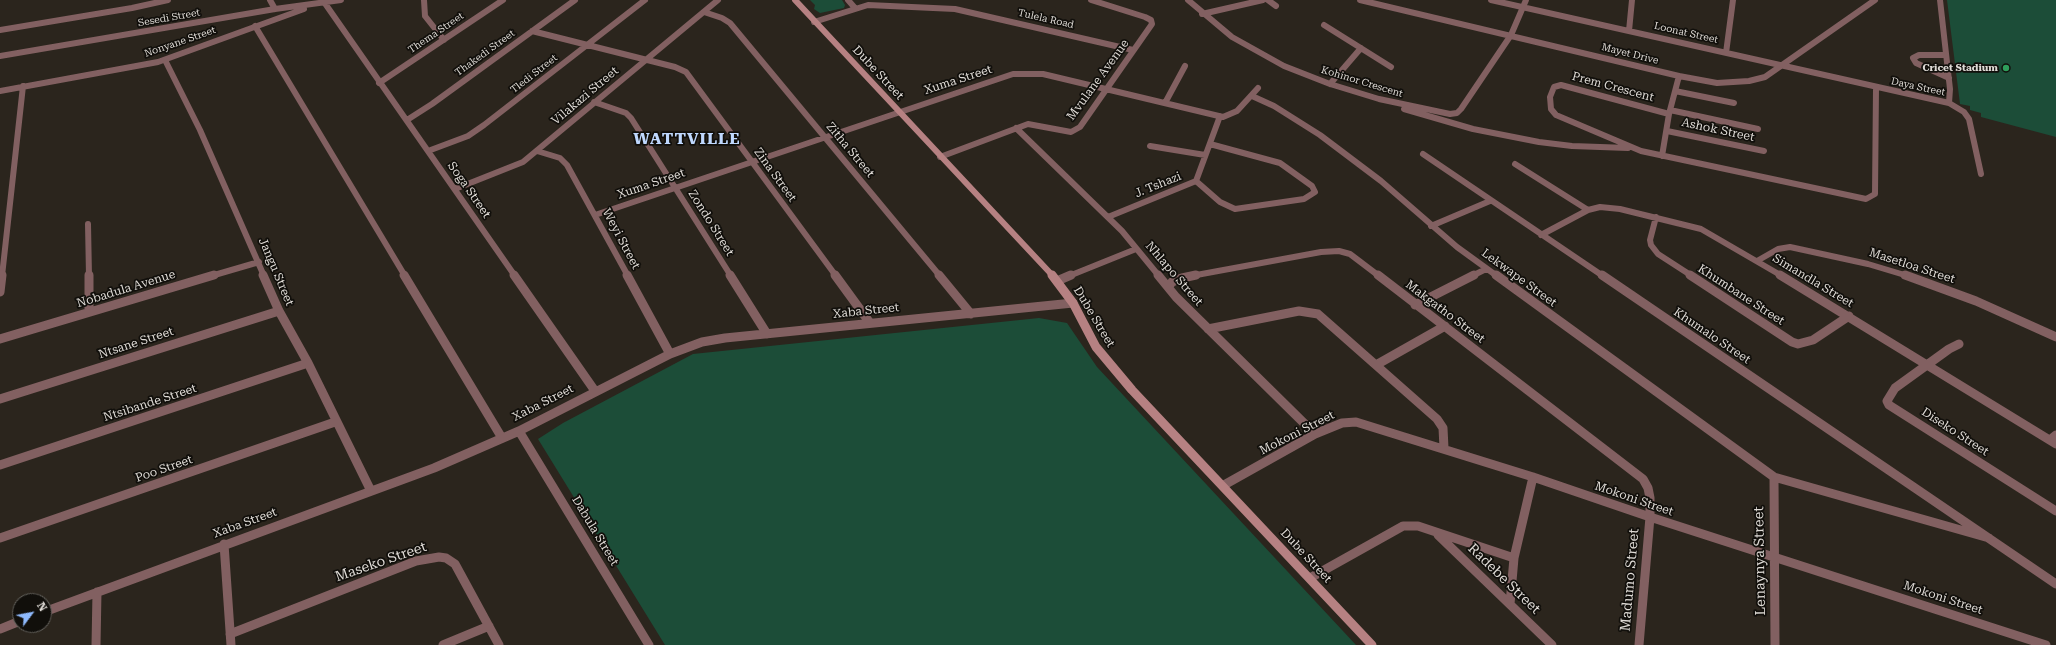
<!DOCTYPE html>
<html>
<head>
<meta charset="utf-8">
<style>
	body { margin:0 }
	#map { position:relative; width:2056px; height:645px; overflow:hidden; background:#2b251d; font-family:"Roboto Serif",serif }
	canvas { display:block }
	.north { position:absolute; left:12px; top:593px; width:40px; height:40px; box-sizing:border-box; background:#110f0b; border:1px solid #63615c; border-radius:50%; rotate:58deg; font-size:11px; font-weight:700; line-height:16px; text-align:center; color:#dfdbd6 }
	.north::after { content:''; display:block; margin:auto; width:14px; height:18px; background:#8eb9fc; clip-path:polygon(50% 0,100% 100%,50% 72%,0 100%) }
</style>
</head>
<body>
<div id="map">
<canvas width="2056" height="645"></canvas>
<div class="north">N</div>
</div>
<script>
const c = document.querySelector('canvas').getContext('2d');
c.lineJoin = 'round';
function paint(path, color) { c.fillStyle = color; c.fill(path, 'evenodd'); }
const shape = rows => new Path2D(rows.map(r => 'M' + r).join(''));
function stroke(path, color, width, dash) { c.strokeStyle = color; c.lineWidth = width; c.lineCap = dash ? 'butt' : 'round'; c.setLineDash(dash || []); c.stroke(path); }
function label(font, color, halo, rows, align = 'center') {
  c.font = font + ' "Roboto Serif",serif'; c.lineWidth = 3.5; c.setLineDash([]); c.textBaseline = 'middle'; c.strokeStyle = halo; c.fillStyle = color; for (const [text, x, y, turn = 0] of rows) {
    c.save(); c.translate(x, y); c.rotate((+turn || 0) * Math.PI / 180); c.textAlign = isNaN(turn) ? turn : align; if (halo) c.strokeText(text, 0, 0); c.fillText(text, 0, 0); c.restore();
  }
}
paint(shape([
	[810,0,842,0,845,5,844,8,820,13,814,9,815,5],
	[1947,0,2056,0,2056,137,1981,117,1981,113,1970,110,1970,106,1960,104],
	[1039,318,1067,323,1097,367,1356,645,665,645,538,439,563,423,693,354]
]), '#1c4d38');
stroke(shape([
	[270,0,275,9],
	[424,0,425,16,444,40],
	[848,0,855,8],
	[1188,0,1232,37,1284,66,1330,84,1379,99,1450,114,1457,113,1461,109,1511,35,1526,0],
	[1268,0,1276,6],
	[1360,0,1679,76,1717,83,1749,81,1765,77,1875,0],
	[1491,0,1949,103,1964,112,1969,119,1981,174],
	[1940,0,1950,89,1949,103],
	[324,2,515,276],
	[704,12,722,18,730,23,940,276],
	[1202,14,1263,0],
	[814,22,868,5,955,9,1133,50],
	[1324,25,1391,67],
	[255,26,405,276],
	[0,30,132,8,168,0],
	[532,31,675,67,686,72,836,276],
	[1629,31,1632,0],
	[1726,53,1733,0],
	[1945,55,1919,55,1913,58,1916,63,1949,78],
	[0,56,275,9,341,0],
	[165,60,200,130,264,276],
	[379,83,503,0],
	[1330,84,1361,48],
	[0,91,158,62,304,9],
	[1675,91,1734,103],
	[1252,96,1274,106,1320,135,1381,181,1457,247,1497,276],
	[594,102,626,113,631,118,731,276],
	[1165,103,1185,66],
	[1404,109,1473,129,1539,142,1572,146,1628,148],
	[1670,110,1758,129],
	[1669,114,1561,85,1554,87,1550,97,1551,109,1556,115,1641,151,1866,199,1875,194,1876,88],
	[407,120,432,104,575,0],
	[1016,128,1122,231,1159,276],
	[1667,131,1764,151],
	[1150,146,1205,155],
	[428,151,468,136,484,125,645,0],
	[537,151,560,158,567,165,628,276],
	[1423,154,1603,276],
	[1662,156,1669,114,1679,76],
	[940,157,1028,124,1071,132,1080,127,1152,24,1151,20,1145,17,1091,0],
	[1515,164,1588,210],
	[1196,181,1220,202,1235,209,1304,199,1315,192,1312,186,1280,163,1210,144],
	[455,189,523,162,718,0],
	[595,215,1013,74,1043,74,1223,117,1237,111,1258,88],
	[1108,217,1196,181,1220,116],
	[1656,217,1650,240,1651,245,1658,254,1692,276],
	[88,224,89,276],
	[1431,226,1490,201],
	[1541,235,1588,210,1600,207,1620,209,1701,229,1782,276],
	[1757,261,1778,249,1790,247,1868,264,1908,276],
	[2,276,23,86],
	[211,276,259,262],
	[1069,276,1136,249],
	[1191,276,1321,252,1339,251,1350,254,1379,276],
	[1472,276,1486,269]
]), '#826061', 6);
stroke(shape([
	[89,275,89,312],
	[263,275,279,311,308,363,371,491],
	[404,275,502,438],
	[514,275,595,391],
	[627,275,670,354],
	[730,275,767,334],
	[835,275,870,323],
	[939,275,971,314],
	[1158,275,1176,297,1315,434],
	[1378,275,1643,479,1648,488,1650,498,1650,517,1639,645],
	[1496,275,1774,477,1989,538],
	[1602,275,2056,584],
	[1690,275,1792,342,1798,344,1813,340,1849,316],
	[1780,275,2056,444],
	[1905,275,1976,301,2056,337],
	[1057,281,1071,275],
	[1169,286,1172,282,1182,278,1196,275],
	[0,292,2,275],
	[1415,305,1474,275],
	[1208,329,1299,311,1318,314,1437,419,1443,428,1444,448],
	[0,339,214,275],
	[1959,344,1949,349,1895,388,1887,401,1889,405,2056,511],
	[1376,365,1445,326],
	[0,399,279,311],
	[519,431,649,645],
	[2050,440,2056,435],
	[0,465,308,363],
	[1774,477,1775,645],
	[1224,485,1315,434,1342,423,1356,422,1533,477,1650,517,2046,645],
	[1438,535,1552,645],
	[0,538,335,422],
	[224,544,231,645],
	[1310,578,1403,526,1418,526,1514,558],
	[1510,604,1514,558,1533,477],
	[44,612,434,468,519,431,670,354,702,342,725,338,1073,303],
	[0,629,20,621],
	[230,634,416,561,439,557,446,558,455,564,499,645],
	[96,645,97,592],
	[443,645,489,626]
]), '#826061', 9);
stroke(shape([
	[795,0,1053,276]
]), '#b68182', 6);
stroke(shape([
	[1052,275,1073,303,1096,347,1132,390,1372,645]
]), '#b68182', 9);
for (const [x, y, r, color] of [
	[2006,68,4,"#2e9e5b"]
]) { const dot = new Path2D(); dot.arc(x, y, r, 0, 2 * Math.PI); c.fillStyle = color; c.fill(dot); stroke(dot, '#110f0b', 1.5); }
label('10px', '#dfdbd6', '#110f0b', [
	["Sesedi Street",169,18,-10],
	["Tulela Road",1046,19,13],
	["Thema Street",436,33,-34],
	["Loonat Street",1686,33,13],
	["Nonyane Street",180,42,-19],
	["Thakedi Street",485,53,-36],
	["Mayet Drive",1630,54,14],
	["Tledi Street",534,74,-38],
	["Kohinor Crescent",1362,82,17],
	["Daya Street",1918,87,12]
]);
label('bold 10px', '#dfdbd6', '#110f0b', [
	["Cricet Stadium",1998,68]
], 'right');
label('12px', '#dfdbd6', '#110f0b', [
	["Dube Street",878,73,47],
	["Xuma Street",958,80,-18],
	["Mvulane Avenue",1098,80,-54],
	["Prem Crescent",1613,87,15],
	["Vilakazi Street",585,96,-40],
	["Ashok Street",1718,130,12],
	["Zitha Street",850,150,50],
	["Zina Street",775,175,54],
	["Xuma Street",651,184,-19],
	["J. Tshazi",1158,185,-22],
	["Soga Street",469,190,55],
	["Zondo Street",711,223,58],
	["Weyi Street",621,239,62],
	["Masetloa Street",1912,266,18],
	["Jangu Street",276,272,67],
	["Nhlapo Street",1174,274,49],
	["Lekwape Street",1519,278,36],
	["Simandla Street",1813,281,31],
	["Nobadula Avenue",126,289,-17],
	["Khumbane Street",1741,295,33],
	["Xaba Street",866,311,-6],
	["Makgatho Street",1445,312,37],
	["Dube Street",1094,317,59],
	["Khumalo Street",1712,336,34],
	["Ntsane Street",136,343,-18],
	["Ntsibande Street",150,403,-18],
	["Xaba Street",543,403,-27],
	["Diseko Street",1955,432,33],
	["Mokoni Street",1297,433,-27],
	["Poo Street",164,469,-19],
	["Mokoni Street",1634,499,19],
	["Xaba Street",245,523,-20],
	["Dabula Street",595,531,59],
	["Dube Street",1306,556,47],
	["Mokoni Street",1943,598,18]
]);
label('14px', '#dfdbd6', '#110f0b', [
	["Lenaynya Street",1760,561,-91],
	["Maseko Street",381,562,-19],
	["Radebe Street",1504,579,44],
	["Madumo Street",1630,580,-85]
]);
c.letterSpacing = '1px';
label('bold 16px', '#bfd8fe', '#110f0b', [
	["WATTVILLE",687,139]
]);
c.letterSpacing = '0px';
</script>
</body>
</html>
